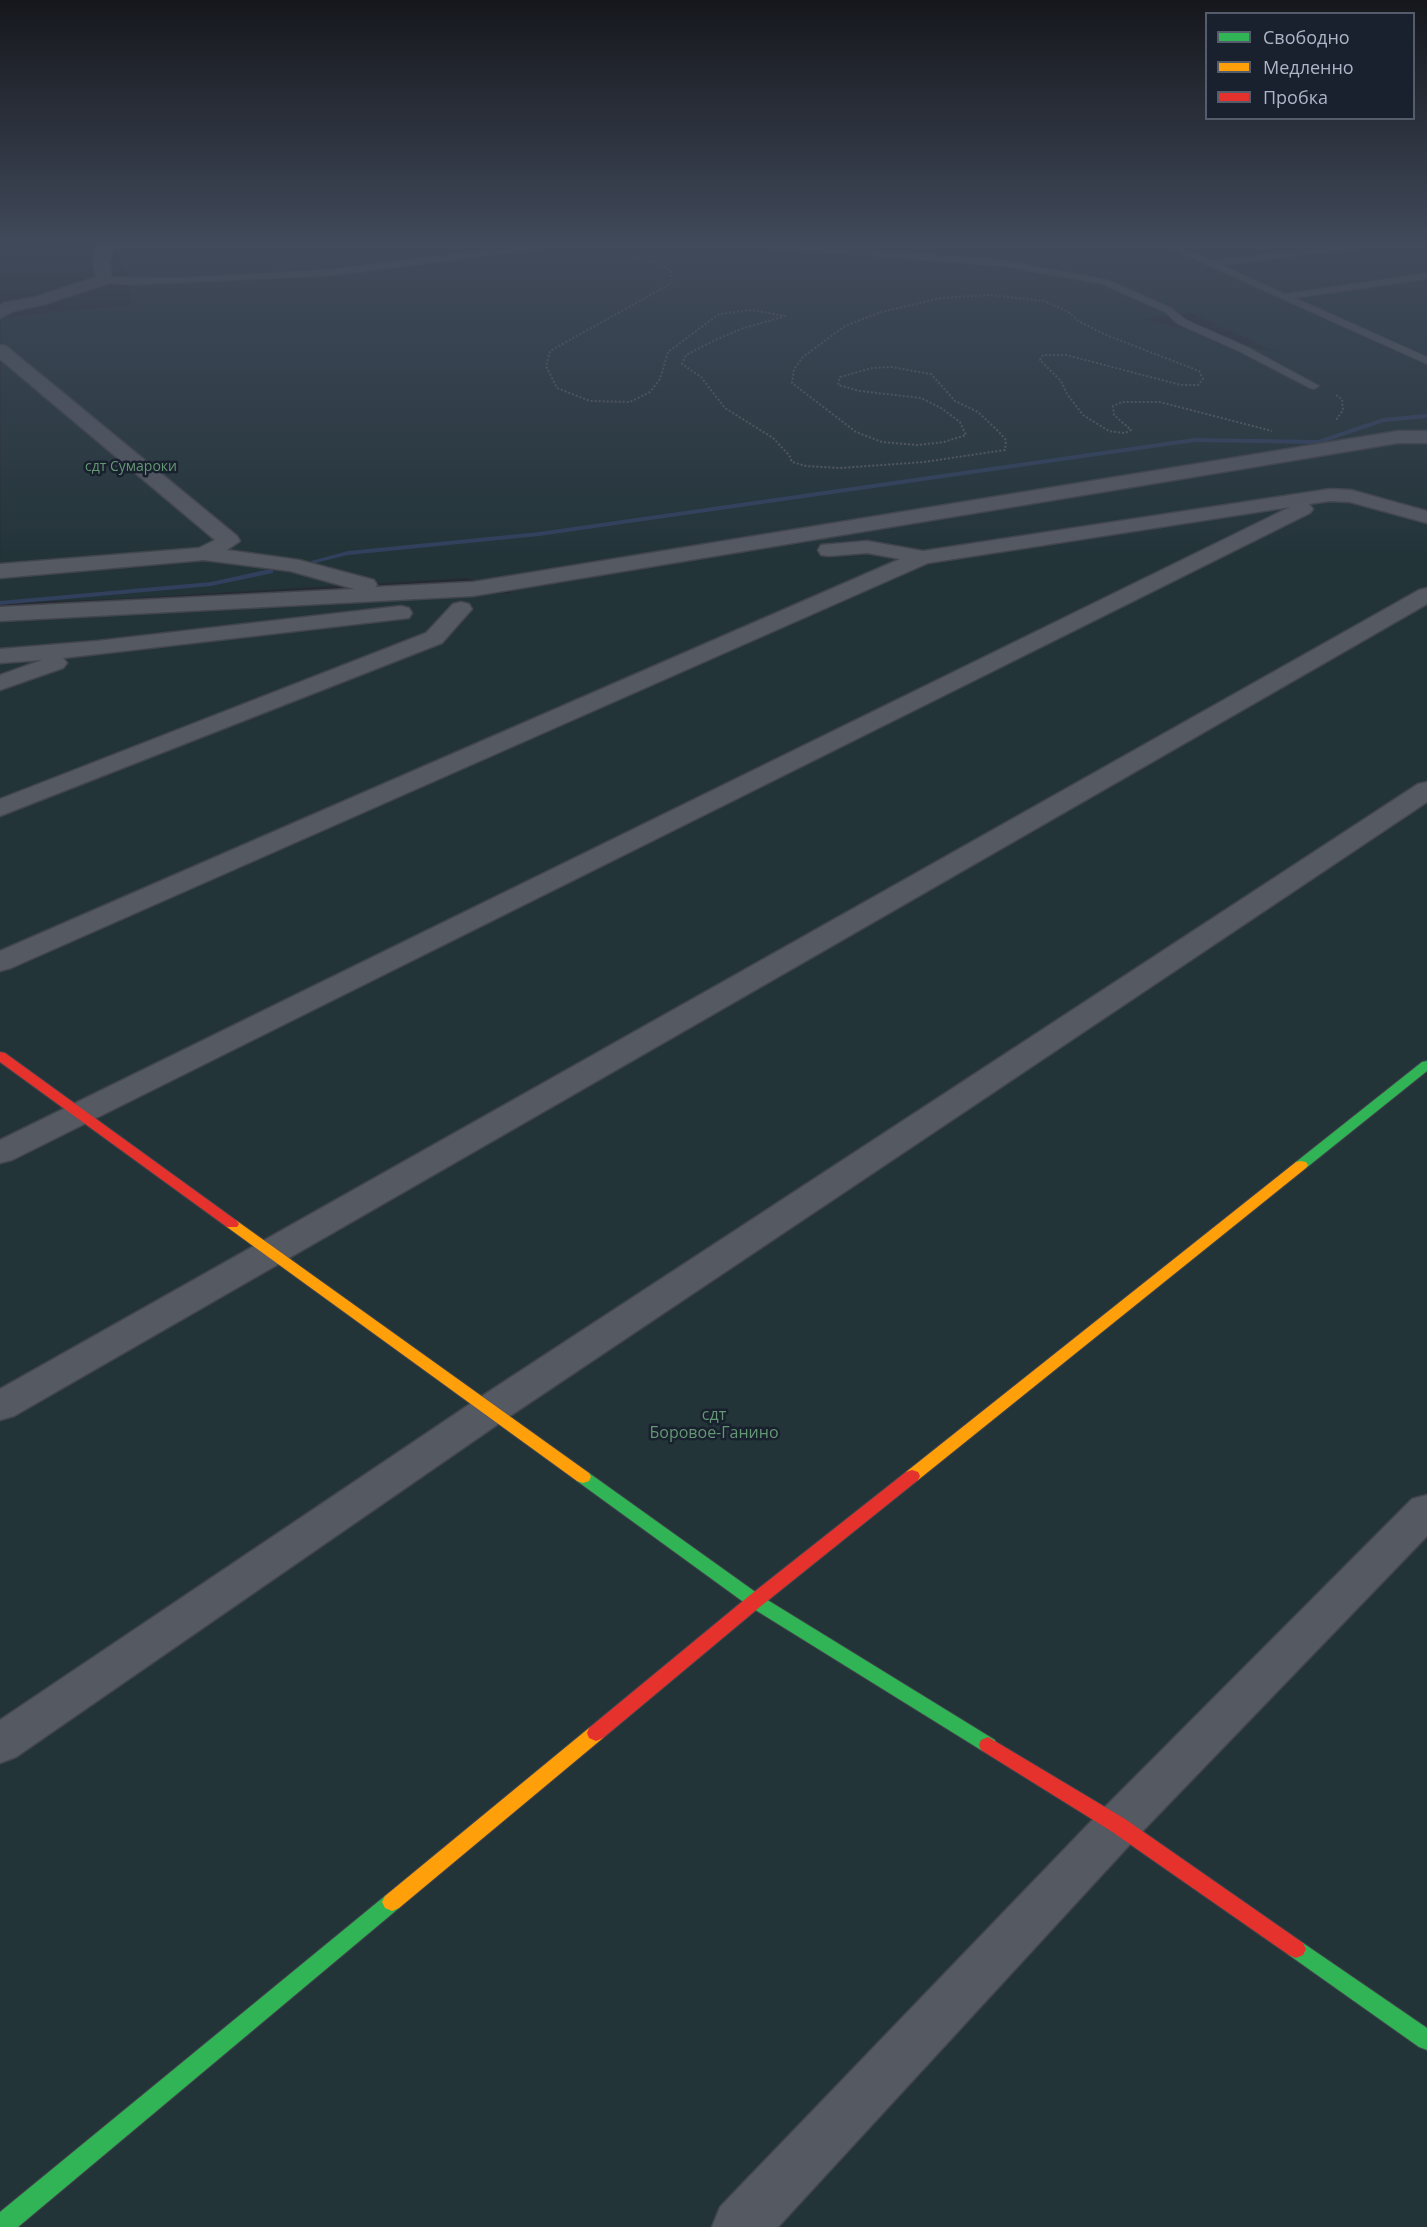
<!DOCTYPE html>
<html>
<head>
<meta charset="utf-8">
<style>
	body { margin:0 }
	#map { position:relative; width:1427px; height:2227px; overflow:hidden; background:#262a33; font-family:"Open Sans",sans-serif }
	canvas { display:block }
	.legend { position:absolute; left:1205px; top:12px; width:210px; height:108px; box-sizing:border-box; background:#19202e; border:2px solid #555c6b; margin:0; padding:8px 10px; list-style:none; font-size:18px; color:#aeb5c6 }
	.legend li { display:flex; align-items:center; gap:12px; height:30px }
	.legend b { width:30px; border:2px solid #555c6b }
</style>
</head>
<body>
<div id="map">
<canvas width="1427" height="2227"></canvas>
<ul class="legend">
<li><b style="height:8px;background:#30b455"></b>Свободно</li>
<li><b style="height:8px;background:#ff9f0a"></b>Медленно</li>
<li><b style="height:8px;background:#e5322d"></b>Пробка</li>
</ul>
</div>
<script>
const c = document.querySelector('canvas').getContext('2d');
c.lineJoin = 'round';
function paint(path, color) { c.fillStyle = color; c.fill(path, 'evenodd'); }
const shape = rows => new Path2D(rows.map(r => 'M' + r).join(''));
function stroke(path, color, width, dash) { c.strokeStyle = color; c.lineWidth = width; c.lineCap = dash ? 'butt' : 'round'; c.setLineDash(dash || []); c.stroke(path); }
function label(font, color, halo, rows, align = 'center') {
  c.font = font + ' "Open Sans",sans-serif'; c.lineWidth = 5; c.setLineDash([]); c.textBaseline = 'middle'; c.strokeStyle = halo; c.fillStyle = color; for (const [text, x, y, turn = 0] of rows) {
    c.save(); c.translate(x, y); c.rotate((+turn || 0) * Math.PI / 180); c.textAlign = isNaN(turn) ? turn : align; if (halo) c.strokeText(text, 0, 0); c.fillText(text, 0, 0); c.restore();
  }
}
paint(shape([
	[114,245,1427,246,1427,2227,0,2227,0,620,513,593,467,578,115,599,0,603,1,318,131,305,129,278],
	[1192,313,1277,353,1143,319]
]), '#233439');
paint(shape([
	[1427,414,1427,418,1384,422,1319,444,1194,442,539,536,348,555,315,563,311,561,348,551,539,532,1194,438,1318,440,1383,418,1427,414],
	[270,569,273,569,273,573,211,586,0,605,0,601,211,582,270,569]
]), '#31405d');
const lane = shape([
	[526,245,552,245,547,248,327,276,130,285,104,283,99,280,104,277,177,278,327,270,526,245],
	[764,245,804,245,1002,260,1108,280,1171,308,1186,320,1247,347,1319,386,1314,389,1310,388,1239,351,1178,324,1165,312,1102,284,1002,266,769,248,764,245],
	[1163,245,1175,245,1212,261,1339,245,1365,245,1360,248,1221,265,1285,294,1427,273,1427,279,1295,298,1427,357,1427,364,1163,245]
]);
const street = shape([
	[98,245,114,245,109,262,112,280,110,283,45,304,14,311,0,318,0,306,3,303,36,297,96,277,93,262,98,245],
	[0,345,6,346,237,536,240,541,227,550,299,560,374,580,377,585,375,587,473,582,1398,431,1427,431,1427,443,1398,443,473,596,0,621,0,607,354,589,290,571,204,560,0,578,0,564,199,548,215,540,0,359,0,345],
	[1330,489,1351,490,1427,511,1427,523,1350,502,1330,501,1309,504,1313,509,1310,513,12,1160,0,1163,0,1140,1290,507,928,563,11,968,0,971,0,951,900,559,867,553,829,556,821,555,818,550,821,545,867,541,923,551,1330,489],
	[1427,588,1427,604,14,1416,0,1420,0,1389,1419,590,1427,588],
	[461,602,469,604,472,609,442,643,0,816,0,799,426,633,453,604,461,602],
	[401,606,409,608,412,613,409,618,63,658,67,663,63,668,0,690,0,675,42,660,0,663,0,649,97,641,401,606],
	[1427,782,1427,802,504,1420,16,1757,0,1763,0,1720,476,1400,1418,784,1427,782],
	[1427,1495,1427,1536,1135,1839,778,2227,712,2227,720,2207,1101,1811,1412,1499,1427,1495]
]);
const fast = shape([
	[1427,1061,1427,1071,1306,1168,1296,1168,1294,1165,1296,1162,1422,1062,1427,1061],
	[583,1471,589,1473,761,1596,995,1740,997,1745,995,1750,988,1753,981,1750,749,1606,577,1481,575,1477,577,1473,583,1471],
	[392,1893,399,1896,402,1902,399,1908,18,2227,0,2227,0,2212,385,1896,392,1893],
	[1296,1940,1303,1943,1427,2028,1427,2050,1419,2047,1289,1955,1286,1949,1289,1943,1296,1940]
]);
const slow = shape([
	[1301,1161,1306,1162,1308,1165,1306,1168,918,1480,912,1482,906,1480,904,1476,906,1472,1296,1162,1301,1161],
	[232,1219,237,1221,589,1473,591,1477,589,1481,583,1483,577,1481,227,1227,225,1224,232,1219],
	[596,1725,603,1728,605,1733,603,1738,399,1908,392,1911,385,1908,382,1902,385,1896,589,1728,596,1725]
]);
const jam = shape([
	[0,1052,5,1053,237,1221,239,1224,237,1227,227,1227,0,1062,0,1052],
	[912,1470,918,1472,920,1476,918,1480,761,1606,603,1738,596,1741,589,1738,587,1733,589,1728,749,1596,906,1472,912,1470],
	[988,1737,1125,1819,1303,1943,1306,1949,1303,1955,1296,1958,1289,1955,1111,1831,981,1750,979,1745,981,1740,988,1737]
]);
stroke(lane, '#42454c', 2);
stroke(street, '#42454c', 3);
stroke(fast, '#42454c', 2);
stroke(slow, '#42454c', 2);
stroke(jam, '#42454c', 2);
stroke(shape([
	[604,245,619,252,655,262,670,270,672,283,550,351,546,366,557,388,590,401,630,402,650,392,660,379,668,352,719,314,752,310,785,316,741,329,713,341,686,355,682,364,701,377,725,408,773,438,789,455,792,462,806,466,840,468,924,462,1005,450,1006,440,999,432,978,412,955,401,931,374,891,367,872,368,840,377,838,385,860,391,921,398,941,408,960,422,966,435,944,442,917,445,882,442,856,432,792,383,794,369,803,357,845,326,881,312,941,298,990,295,1044,301,1067,311,1080,322,1106,335,1199,371,1203,379,1198,385,1181,385,1066,355,1043,355,1040,360,1061,381,1067,394,1083,415,1109,431,1125,433,1131,430,1114,415,1113,406,1122,402,1160,402,1272,431],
	[1336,395,1342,399,1343,410,1336,420]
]), '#585d65', 2, [2, 2]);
paint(lane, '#555962');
paint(street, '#555962');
paint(fast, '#30b455');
paint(slow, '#ff9f0a');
paint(jam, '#e5322d');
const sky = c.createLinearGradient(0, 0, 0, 557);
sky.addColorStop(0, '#15171c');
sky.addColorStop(0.44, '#414a5b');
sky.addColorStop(1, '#414a5b00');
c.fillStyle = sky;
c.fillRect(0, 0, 1427, 557);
label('14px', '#649774', '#19202e', [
	["сдт Сумароки",131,467]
]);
label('16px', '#649774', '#19202e', [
	["сдт",714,1415],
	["Боровое-Ганино",714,1433]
]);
</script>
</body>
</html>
